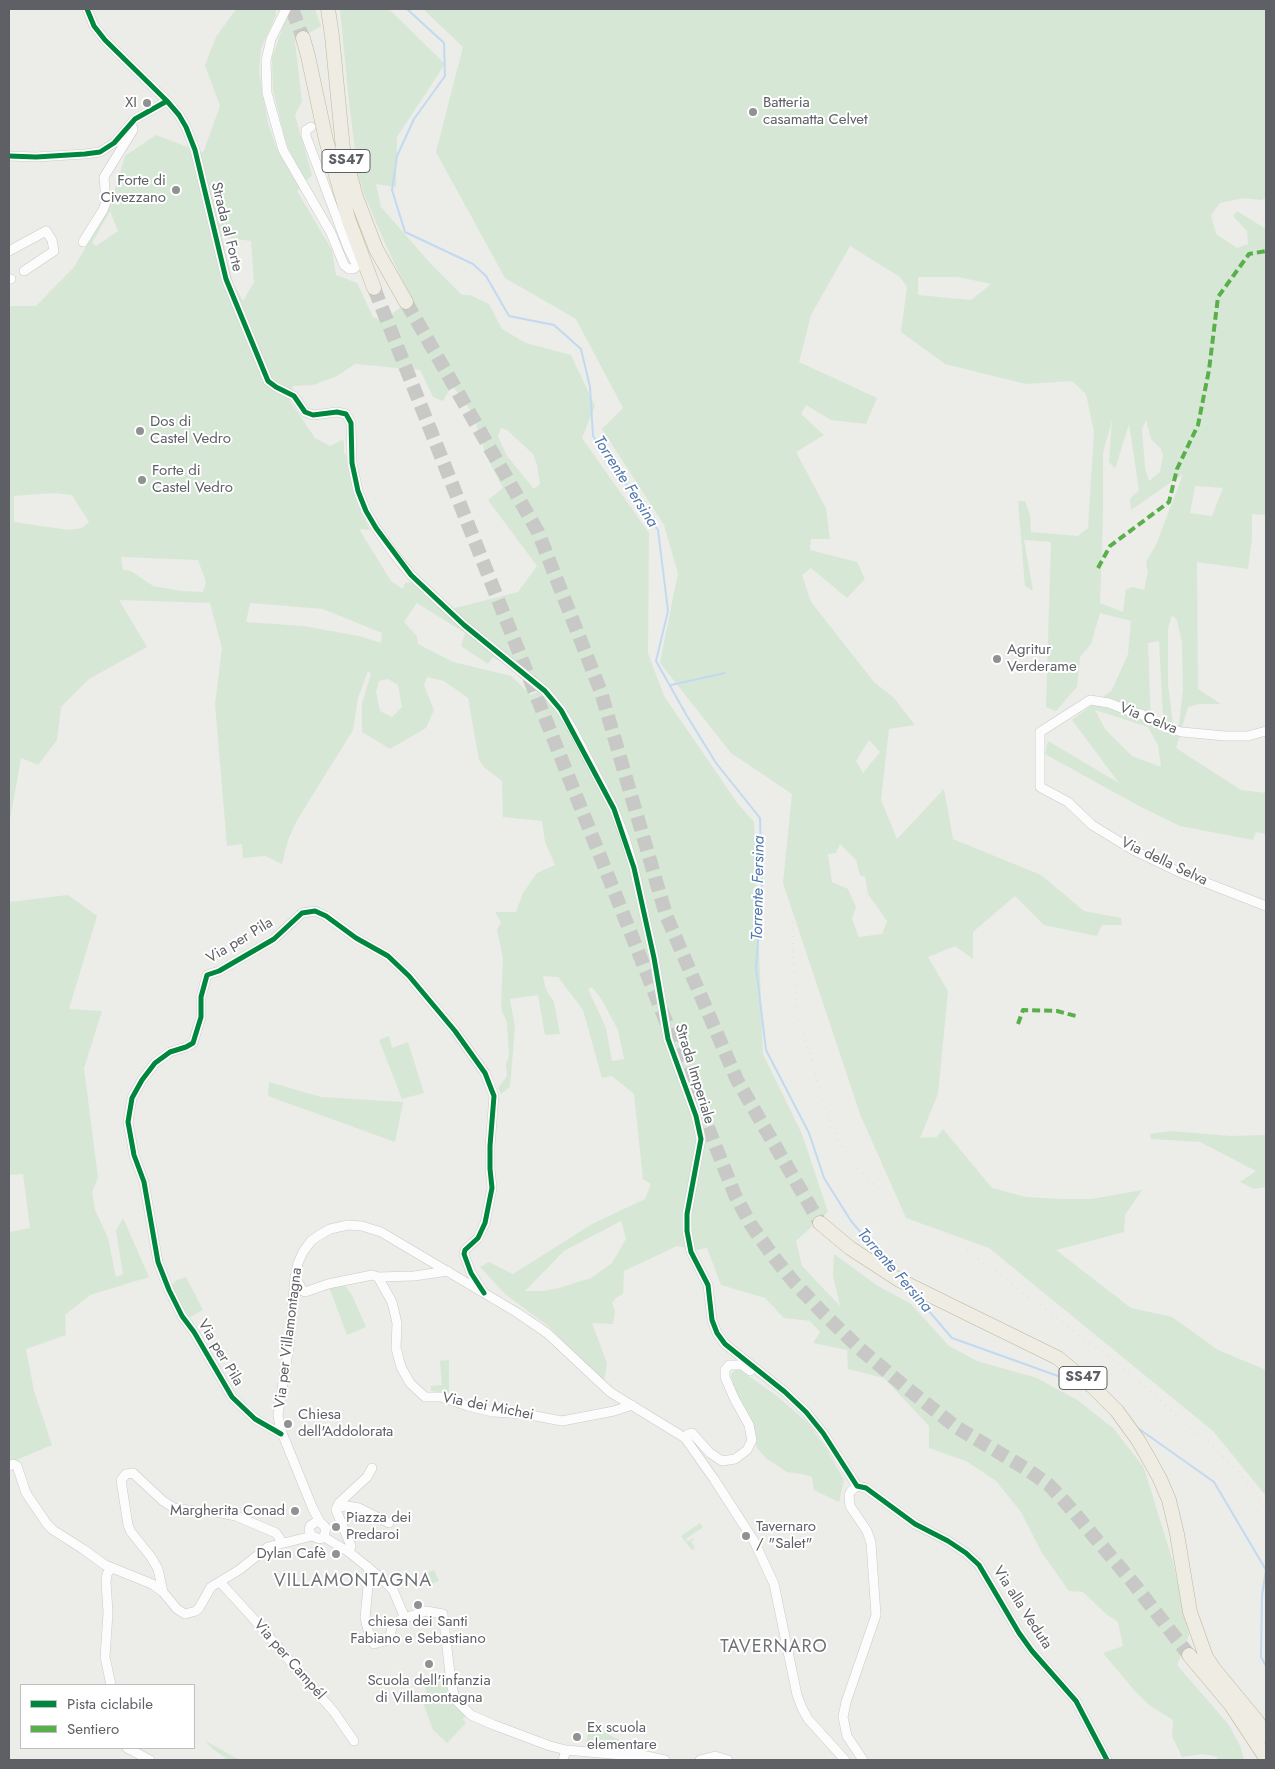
<!DOCTYPE html>
<html>
<head>
<meta charset="utf-8">
<style>
	body { margin:0 }
	#map { position:relative; width:1275px; height:1769px; overflow:hidden; background:#ecece8; font-family:Jost,sans-serif }
	canvas { display:block }
	.frame { position:absolute; inset:0; border:10px solid #5e6065; pointer-events:none }
	.legend { position:absolute; left:20px; top:1684px; width:175px; height:65px; box-sizing:border-box; background:#fff; border:1px solid #bfbfc1; margin:0; padding:6px 9px; list-style:none; font-size:15px; color:#5e6065 }
	.legend li { display:flex; align-items:center; gap:10px; height:25px }
	.legend b { width:25px; border:1px solid #bfbfc1 }
</style>
</head>
<body>
<div id="map">
<canvas width="1275" height="1769"></canvas>
<div class="frame"></div>
<ul class="legend">
<li><b style="height:6px;background:#00873e"></b>Pista ciclabile</li>
<li><b style="height:6px;background:#59b04a"></b>Sentiero</li>
</ul>
</div>
<script>
const c = document.querySelector('canvas').getContext('2d');
c.lineJoin = 'round';
function paint(path, color) { c.fillStyle = color; c.fill(path, 'evenodd'); }
const shape = rows => new Path2D(rows.map(r => 'M' + r).join(''));
function stroke(path, color, width, dash) { c.strokeStyle = color; c.lineWidth = width; c.lineCap = dash ? 'butt' : 'round'; c.setLineDash(dash || []); c.stroke(path); }
function label(font, color, halo, rows, align = 'center') {
  c.font = font + ' Jost,sans-serif'; c.lineWidth = 4; c.setLineDash([]); c.textBaseline = 'middle'; c.strokeStyle = halo; c.fillStyle = color; for (const [text, x, y, turn = 0] of rows) {
    c.save(); c.translate(x, y); c.rotate((+turn || 0) * Math.PI / 180); c.textAlign = isNaN(turn) ? turn : align; if (halo) c.strokeText(text, 0, 0); c.fillText(text, 0, 0); c.restore();
  }
}
paint(shape([
	[236,9,276,9,276,15,261,49,259,71,268,123,276,147,300,188,297,191,332,250,336,275,357,283,373,317,383,321,411,299,385,243,364,194,358,174,349,102,340,9,389,9,445,64,397,137,396,187,376,184,381,207,430,263,462,295,470,295,489,304,502,329,526,343,571,355,595,406,582,438,649,533,648,653,664,696,738,804,754,822,763,1054,802,1134,828,1212,796,1241,802,1266,840,1306,833,1276,834,1254,878,1286,911,1304,949,1346,977,1361,1037,1378,1079,1401,1114,1429,1144,1468,1173,1562,1189,1635,1177,1665,1229,1725,1241,1748,1244,1760,1217,1760,1217,1757,1203,1754,1182,1757,1172,1736,1173,1720,1149,1705,1134,1690,1103,1653,1123,1646,1118,1622,1106,1614,1083,1592,1069,1591,1042,1553,1021,1512,996,1481,966,1461,929,1448,929,1426,884,1378,848,1369,847,1350,813,1343,820,1332,810,1321,784,1318,765,1298,721,1285,707,1248,697,1250,677,1246,624,1271,623,1294,616,1298,612,1303,615,1312,613,1324,592,1323,607,1363,604,1382,547,1325,506,1295,480,1267,489,1262,513,1274,592,1224,645,1199,651,1184,643,1179,634,1094,612,1076,602,1078,583,1010,558,977,543,976,546,990,554,1002,560,1034,545,1035,538,995,510,999,515,1027,510,1087,501,1094,498,1088,507,1076,506,1064,509,1056,507,1022,502,1012,501,1003,503,959,497,930,501,922,495,912,516,912,523,893,537,873,555,865,545,842,542,821,503,817,502,781,485,768,479,760,468,698,444,681,427,677,424,685,434,710,426,728,390,749,362,732,362,703,371,674,368,671,358,698,353,730,296,822,288,840,282,864,265,856,243,858,242,844,227,846,215,704,222,648,210,603,119,600,147,647,89,679,61,707,57,740,38,765,21,758,9,825,9,306,36,306,74,267,109,208,125,156,156,135,203,153,220,106,205,65,216,37],
	[110,211,118,231,96,246,92,243],
	[222,237,251,241,254,282,243,301,233,283],
	[355,364,420,370,433,397,443,401,452,385,473,414,486,455,503,488,488,500,537,566,518,592,443,611,412,582,405,583,403,589,391,581,359,529,370,530,362,515,354,490,348,458,344,453,344,442,342,440,330,446,315,438,290,401,293,386,313,385,337,376],
	[501,428,507,430,533,454,537,465,540,484,534,489,507,456,498,436],
	[53,493,72,495,89,522,82,528,69,530,14,522,14,496],
	[121,557,198,560,206,582,203,592,182,591,153,586,131,571,123,570],
	[250,603,323,609,382,633,381,643,359,636,303,626,246,622],
	[417,603,465,633,461,646,488,664,493,657,512,669,537,692,531,695,511,676,453,662,418,644,417,636,404,622],
	[388,679,398,685,402,707,392,717,380,711,376,692,379,681],
	[592,987,602,1000,618,1030,624,1059,612,1061,606,1028,588,989],
	[621,1221,626,1239,612,1263,591,1278,559,1288,544,1291,525,1291,564,1251],
	[289,9,315,9,321,26,295,42,302,101,295,115,312,175,305,182,286,143,273,90,272,58],
	[423,9,1266,9,1266,198,1261,200,1244,198,1220,203,1211,215,1216,234,1237,248,1248,244,1247,231,1233,216,1237,211,1266,229,1266,515,1252,514,1252,539,1248,569,1197,562,1198,689,1221,704,1199,704,1188,707,1176,748,1241,790,1266,793,1266,834,1256,832,1253,840,1180,826,1139,806,1045,754,1048,741,1119,783,1072,720,1112,690,1128,654,1131,621,1100,613,1091,644,1080,657,1077,687,1056,711,1046,707,1051,542,1024,540,1033,591,1025,586,1018,501,1025,501,1030,515,1031,532,1078,536,1088,528,1094,432,1086,394,1072,381,1026,384,945,364,901,332,907,287,900,277,850,246,811,315,799,362,877,398,866,424,831,420,806,405,801,414,824,435,796,452,826,508,830,539,811,539,810,550,857,562,865,579,847,598,811,568,802,575,811,602,874,682,894,698,915,725,889,729,881,800,897,839,944,789,953,839,1041,875,1084,911,1121,918,1122,925,1102,925,1097,936,1044,925,1015,896,973,932,973,959,955,946,928,957,948,991,938,1094,920,1138,937,1137,943,1129,992,1188,1026,1197,1060,1199,1092,1199,1142,1190,1125,1215,1124,1232,1056,1250,1131,1308,1172,1317,1218,1350,1266,1370,1266,1496,1213,1431,989,1248,906,1218,860,1114,783,883,792,794,731,753,660,663,678,573,664,525,602,429,623,408,576,319,505,278,436,152,463,47],
	[918,277,958,277,991,284,971,300,918,295],
	[1112,420,1109,462,1115,469,1129,424,1139,490,1130,499,1131,510,1183,474,1156,545,1146,562,1148,572,1144,590,1133,587,1126,589,1123,612,1100,603,1103,514,1103,453],
	[1146,420,1151,439,1161,449,1163,456,1160,472,1149,481,1145,467,1142,429],
	[1195,486,1223,488,1212,516,1190,513],
	[1172,615,1177,620,1182,643,1183,689,1179,725,1173,725,1168,684,1168,629],
	[1159,641,1163,717,1166,722,1151,725,1148,643],
	[1095,710,1148,727,1158,745,1161,767,1132,756,1105,729],
	[869,740,880,752,863,773,856,761],
	[840,844,856,860,860,875,865,877,868,894,887,921,882,934,859,937,852,919,856,907,848,889,832,882,828,854,836,853],
	[68,895,97,916,69,1009,102,1011,84,1068,98,1178,92,1192,95,1210,108,1238,116,1277,123,1274,116,1231,123,1218,149,1277,90,1295,65,1315,66,1335,26,1349,34,1391,52,1445,9,1463,9,1232,30,1228,23,1174,9,1175,9,902],
	[389,1036,392,1048,408,1042,424,1093,402,1099,379,1040],
	[269,1082,321,1097,403,1102,395,1142,268,1096],
	[1171,1131,1231,1136,1266,1135,1266,1187,1254,1189,1240,1182,1256,1171,1200,1142,1151,1139,1150,1134],
	[186,1277,203,1310,187,1319,170,1286,177,1280],
	[343,1283,352,1295,366,1327,347,1335,329,1287],
	[449,1360,449,1393,431,1391,431,1386,442,1385,440,1361],
	[737,1368,777,1396,808,1423,826,1448,844,1480,839,1502,814,1490,812,1477,802,1474,787,1472,767,1459,757,1448,750,1417,734,1390,731,1374],
	[700,1523,703,1527,686,1539,688,1542,693,1538,694,1539,691,1542,695,1548,692,1550,681,1536],
	[434,1570,439,1581,426,1586,422,1575],
	[447,1675,466,1715,463,1719,466,1723,447,1743,433,1730,421,1697,427,1695,424,1681],
	[592,1722,611,1736,624,1742,634,1744,636,1749,634,1751,584,1748],
	[204,1740,236,1758,242,1760,228,1760,213,1749]
]), '#d7e7d6');
stroke(shape([
	[407,9,444,43,445,76,414,119,397,156,392,190,405,232,473,264,486,276,509,316,554,325,581,349,590,387,593,436,658,530,668,611,656,661,687,716,716,763,760,818,762,893,756,967,766,1050,809,1133,824,1178,851,1221,890,1267],
	[671,685,725,673],
	[915,1295,952,1338,1072,1381,1089,1392],
	[1135,1426,1214,1482,1266,1570,1262,1595,1261,1657,1266,1666]
]), '#c1daf1', 2);
stroke(shape([
	[292,9,303,38],
	[374,288,735,1195,751,1225,773,1256,793,1281,822,1312,859,1348,904,1386,956,1427,1028,1470,1049,1485,1066,1503,1134,1584,1189,1655],
	[406,302,538,532,601,692,666,915,737,1080,820,1223]
]), '#c8c9c7', 14, [14, 7]);
const minor = shape([
	[87,9,94,26,105,40,167,101,179,115,186,127,195,150,226,279,268,381,276,387,294,396,305,412,313,415,337,412,346,414,351,423,352,463,358,491,366,511,376,528,394,554,411,575,464,625,545,691,561,710,573,730,614,809,625,838,634,868,654,958,668,1039,696,1116,701,1139,687,1214,687,1231,691,1252,708,1285,712,1320,717,1333,725,1344,785,1392,806,1412,823,1433,857,1486],
	[286,9,271,39,266,61,267,93,283,150,331,233,344,265,349,269,353,269,356,267,355,262,348,248,306,136,306,130,311,127],
	[9,156,36,157,85,154,100,152,114,143,135,119,167,101],
	[83,242,103,210,106,202,104,177,133,130,132,126],
	[9,251,46,231,52,240,54,251,24,271],
	[9,279,11,279],
	[1266,731,1248,736,1225,736,1182,732,1166,728,1141,714,1132,712,1109,703,1090,700,1040,732,1040,787,1068,802,1092,825,1133,850,1181,873,1266,906],
	[448,1271,414,1276,378,1277,392,1302,397,1323,396,1348,401,1367,410,1383,425,1397,441,1397,468,1406,493,1412,525,1414,562,1421,614,1411,632,1405],
	[295,1277,303,1291,305,1292,328,1284,372,1275,378,1277],
	[281,1434,255,1419,232,1397,194,1332,182,1316,169,1290,158,1262,144,1182,134,1155,128,1122,132,1098,142,1080,155,1063,170,1052,186,1047,193,1043,201,1017,201,997,207,975,219,971,274,939,302,913,315,911,326,916,356,938,388,956,409,976,455,1031,485,1073,494,1096,490,1146,490,1169,492,1188,485,1223,478,1238,465,1250,464,1254,471,1273,484,1293],
	[685,1438,688,1434,692,1433,710,1453,722,1461,735,1459,747,1450,752,1440,749,1425,734,1398,725,1377,725,1370,729,1365,742,1365,750,1371],
	[9,1466,13,1464,17,1466,26,1493,47,1524,53,1530,83,1549,105,1565,152,1584,163,1592,177,1609,185,1614,196,1611,199,1608,211,1587,239,1570,268,1547,312,1536],
	[857,1486,866,1488,915,1524,948,1541,966,1553,979,1565,1019,1633,1032,1651,1076,1701,1107,1760],
	[857,1486,851,1491,849,1495,850,1506,867,1531,871,1543,876,1615,846,1702,843,1717,847,1736,863,1760],
	[337,1507,347,1506,359,1508,389,1523],
	[320,1522,316,1522,310,1526,309,1530,312,1536,320,1539,324,1537,349,1552,381,1578,393,1590,405,1618,426,1611,443,1614,451,1682,455,1699,471,1715,494,1725,550,1746,566,1750,622,1755,642,1755,665,1760],
	[324,1537,326,1528,320,1522,313,1509,280,1428,278,1415,289,1346,295,1277,298,1263,303,1252,311,1241,318,1236,330,1229,348,1225,362,1226,381,1232,516,1312,547,1333,610,1392,685,1438,714,1479,754,1541,774,1584,797,1695,802,1708,808,1719,845,1760],
	[349,1552,351,1546,336,1510,337,1507,339,1503,367,1477,372,1468],
	[368,1567,369,1576,365,1618,370,1638,374,1644,389,1640,393,1623,405,1618],
	[220,1582,252,1617,334,1712,354,1741],
	[163,1592,158,1569,151,1557,131,1532,128,1525,121,1480,126,1474,133,1473,163,1501,174,1508,195,1511,216,1512,236,1516,276,1533,282,1542],
	[111,1685,105,1657,108,1613,106,1581,107,1574,111,1568],
	[127,1748,150,1760],
	[563,1760,566,1750],
	[700,1760,715,1756,728,1760]
]);
const highway = shape([
	[328,9,332,36,343,149,356,197,376,249,406,302],
	[303,38,308,56,326,140,349,221,374,288],
	[820,1223,850,1248,899,1280,1058,1358,1093,1387,1117,1411,1138,1440,1149,1459,1160,1479,1169,1500,1177,1534,1190,1612,1206,1657,1214,1669,1257,1721,1266,1736],
	[1189,1655,1231,1705,1266,1758]
]);
stroke(minor, '#cacac9', 10);
stroke(highway, '#c0b799', 15);
stroke(minor, '#fcfcfc', 9);
stroke(highway, '#eeece3', 14);
stroke(shape([
	[481,9,482,31],
	[480,105,508,189,546,251],
	[620,388,679,493,719,583],
	[793,922,793,962,797,1010,828,1117,839,1142,858,1169,882,1193],
	[967,1250,1119,1365,1221,1454,1253,1489,1266,1508]
]), '#e3e3e2', 2, [1, 6]);
stroke(shape([
	[1098,568,1110,546,1169,502,1177,469,1198,425,1209,370,1218,297,1249,254,1266,251],
	[1018,1024,1023,1010,1057,1011,1076,1016]
]), '#59b04a', 4, [8, 4]);
stroke(shape([
	[87,9,94,26,105,40,167,101,179,115,186,127,195,150,226,279,268,381,276,387,294,396,305,412,313,415,337,412,346,414,351,423,352,463,358,491,366,511,376,528,411,575,464,625,545,691,561,710,614,809,634,868,654,958,668,1039,696,1116,701,1139,687,1214,687,1231,691,1252,708,1285,712,1320,717,1333,725,1344,785,1392,806,1412,823,1433,857,1486,866,1488,915,1524,948,1541,966,1553,979,1565,1019,1633,1032,1651,1076,1701,1107,1760],
	[9,156,36,157,85,154,100,152,114,143,135,119,167,101],
	[281,1434,255,1419,232,1397,194,1332,182,1316,169,1290,158,1262,144,1182,134,1155,128,1122,132,1098,142,1080,155,1063,170,1052,186,1047,193,1043,201,1017,201,997,207,975,219,971,274,939,302,913,315,911,326,916,356,938,388,956,409,976,455,1031,485,1073,494,1096,490,1146,490,1169,492,1188,485,1223,478,1238,465,1250,464,1254,471,1273,484,1293]
]), '#00873e', 5);
for (const [x, y, r, color] of [
	[147,103,5,"#909193"],
	[753,112,5,"#909193"],
	[176,190,5,"#909193"],
	[140,431,5,"#909193"],
	[142,480,5,"#909193"],
	[997,659,5,"#909193"],
	[288,1424,5,"#909193"],
	[295,1511,5,"#909193"],
	[336,1527,5,"#909193"],
	[746,1536,5,"#909193"],
	[336,1554,5,"#909193"],
	[418,1605,5,"#909193"],
	[429,1664,5,"#909193"],
	[577,1737,5,"#909193"]
]) { const dot = new Path2D(); dot.arc(x, y, r, 0, 2 * Math.PI); c.fillStyle = color; c.fill(dot); stroke(dot, '#fff', 2); }
for (const [x, y, w] of [
	[346,161,48],
	[1083,1378,48]
]) { const box = new Path2D(); box.roundRect(x - w / 2, y - 11.5, w, 23, 4); c.fillStyle = '#fff'; c.fill(box); stroke(box, '#5e6065', 1); }
label('bold 14px', '#5e6065', null, [
	["SS47",346,161],
	["SS47",1083,1378]
]);
label('15px', '#5e6065', '#fff', [
	["XI",137,103,"right"],
	["Batteria",763,103],
	["casamatta Celvet",763,120],
	["Forte di",166,181,"right"],
	["Civezzano",166,198,"right"],
	["Dos di",150,422],
	["Castel Vedro",150,439],
	["Forte di",152,471],
	["Castel Vedro",152,488],
	["Agritur",1007,650],
	["Verderame",1007,667],
	["Chiesa",298,1415],
	["dell'Addolorata",298,1432],
	["Margherita Conad",285,1511,"right"],
	["Piazza dei",346,1518],
	["Predaroi",346,1535],
	["Tavernaro",756,1527],
	["/ \"Salet\"",756,1544],
	["Dylan Cafè",326,1554,"right"],
	["chiesa dei Santi",418,1622,"center"],
	["Fabiano e Sebastiano",418,1639,"center"],
	["Scuola dell'infanzia",429,1681,"center"],
	["di Villamontagna",429,1698,"center"],
	["Ex scuola",587,1728],
	["elementare",587,1745]
], 'left');
label('15px', '#5e6065', '#fff', [
	["Strada al Forte",226,227,76],
	["Via Celva",1148,719,22],
	["Via della Selva",1164,862,25],
	["Via per Pila",240,941,-31],
	["Strada Imperiale",694,1074,73],
	["Via per Villamontagna",289,1338,-83],
	["Via per Pila",220,1353,59],
	["Via dei Michei",488,1407,11],
	["Via alla Veduta",1022,1608,57],
	["Via per Campél",289,1660,49]
]);
label('italic 16px', '#5178ae', '#fff', [
	["Torrente Fersina",625,482,57],
	["Torrente Fersina",759,888,-89],
	["Torrente Fersina",894,1271,49]
]);
c.letterSpacing = '1px';
label('18px', '#6f7277', '#fff', [
	["VILLAMONTAGNA",353,1582],
	["TAVERNARO",774,1648]
]);
c.letterSpacing = '0px';
</script>
</body>
</html>
